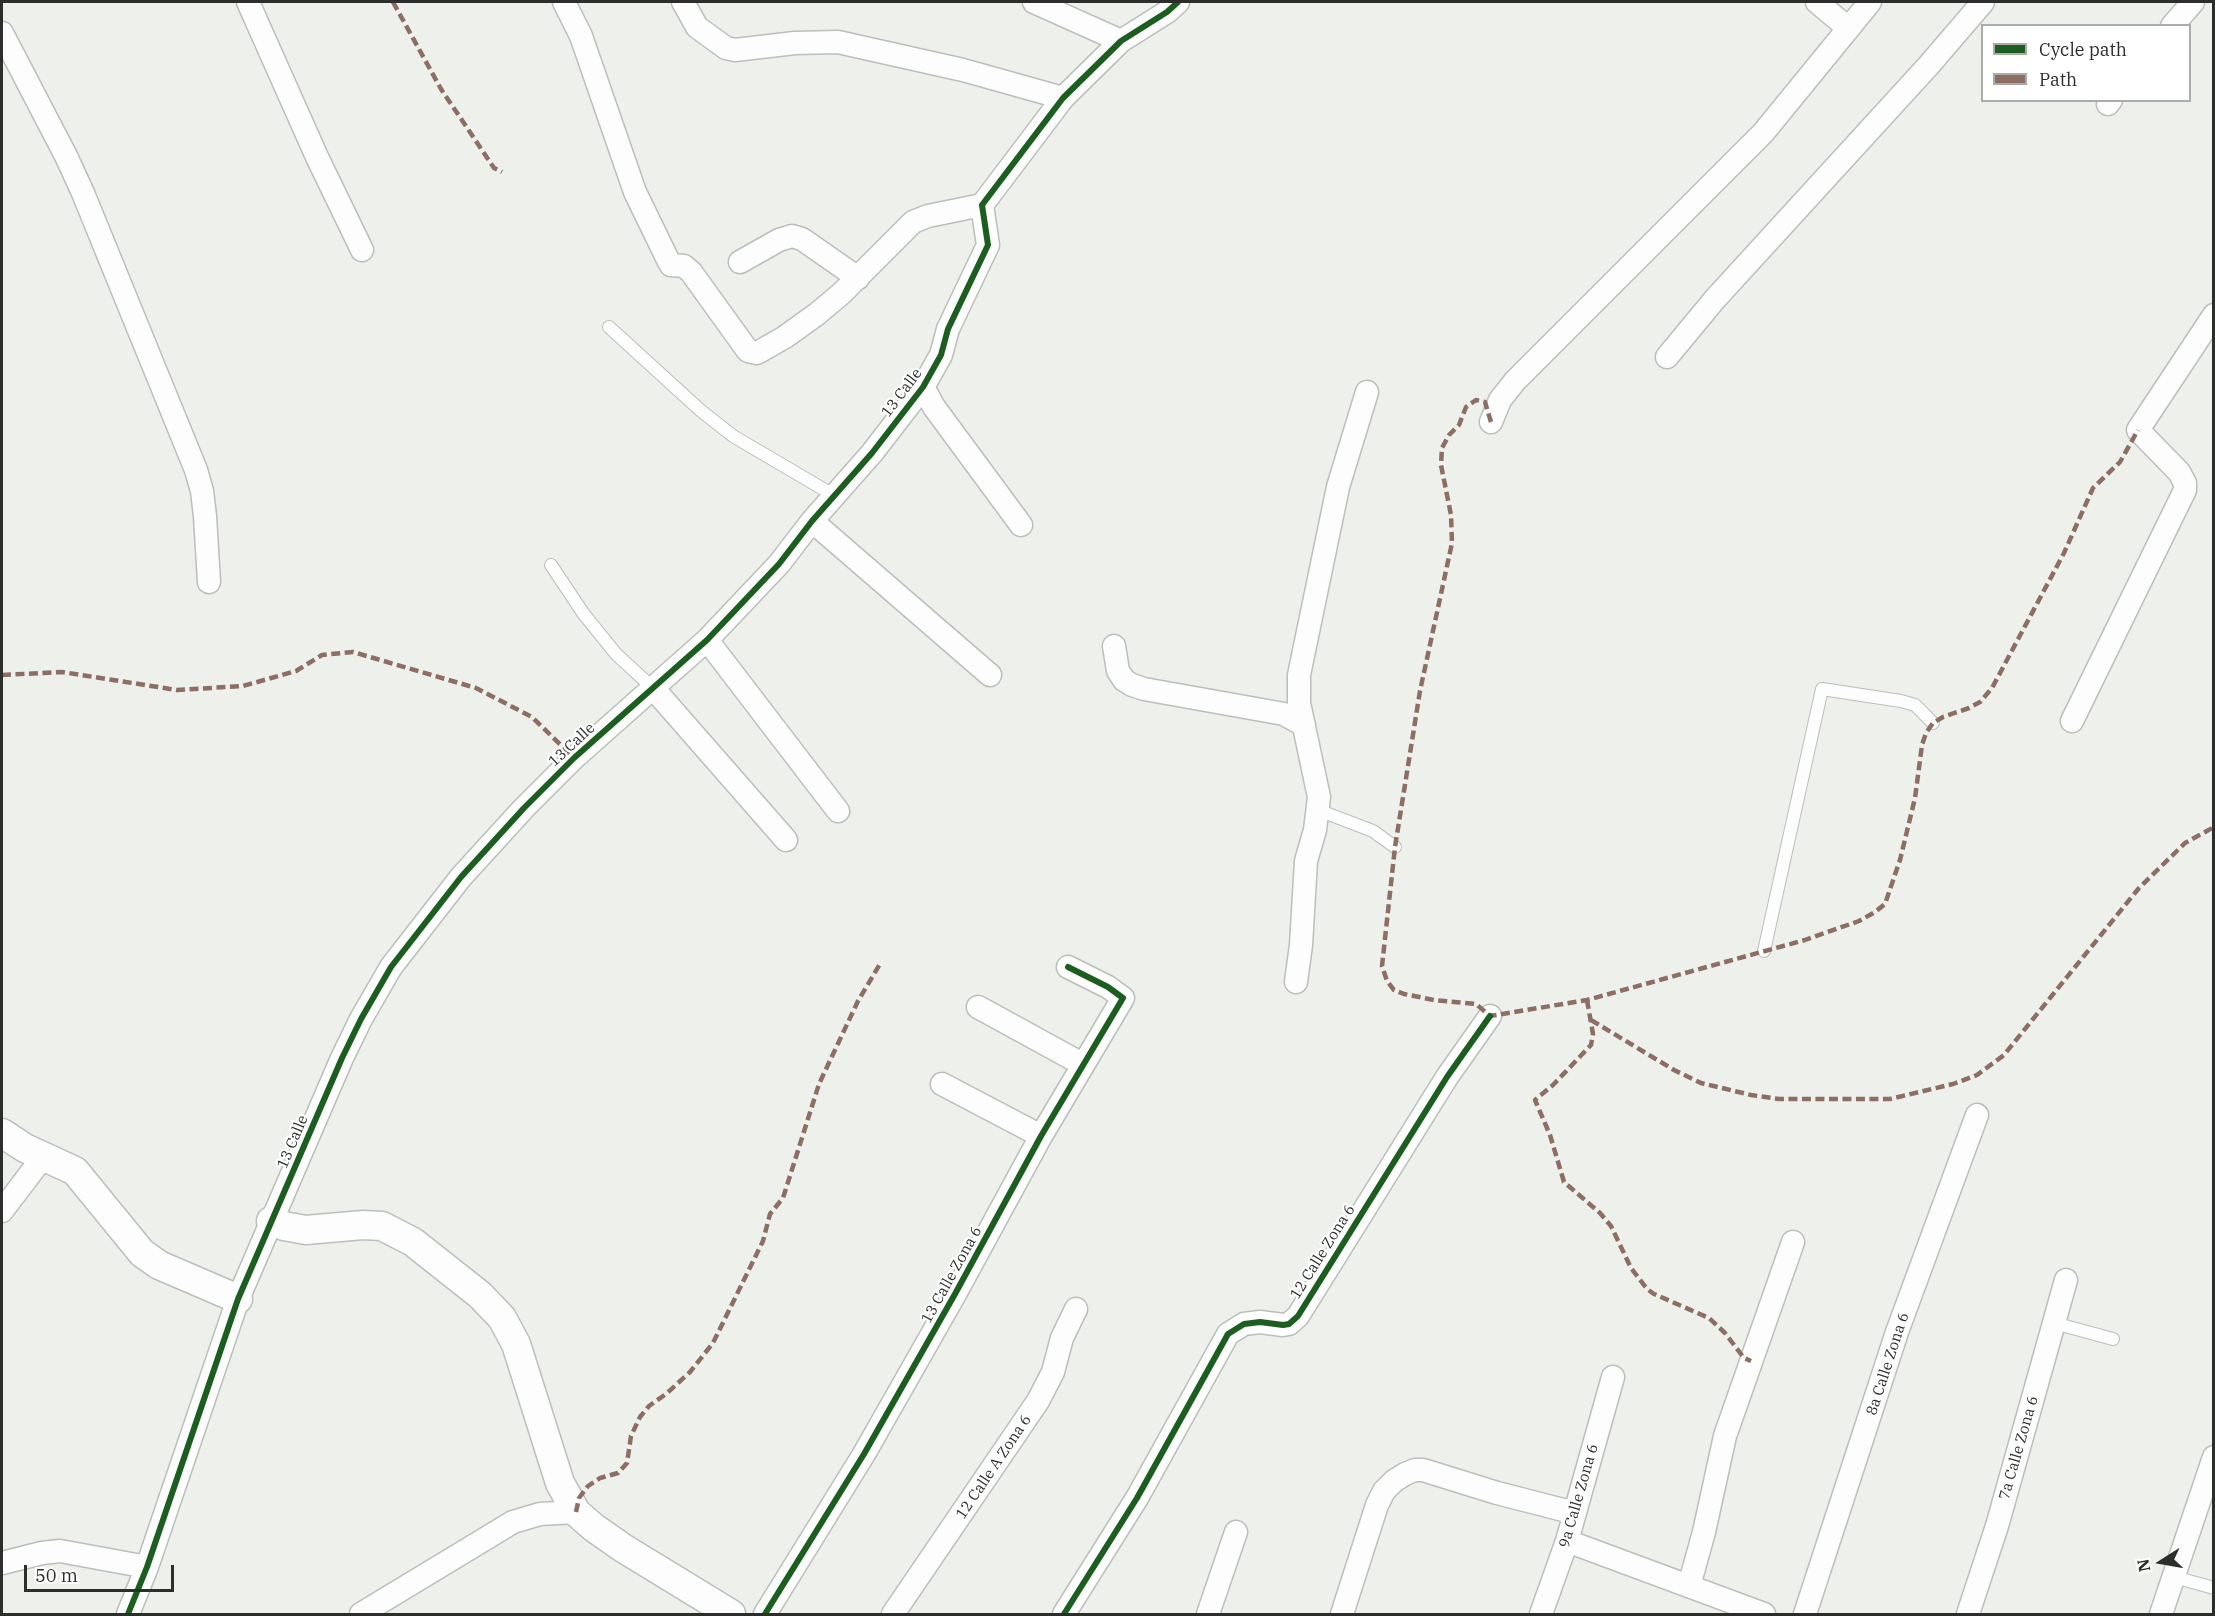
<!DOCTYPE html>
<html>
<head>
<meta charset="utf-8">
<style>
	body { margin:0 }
	#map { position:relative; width:2215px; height:1616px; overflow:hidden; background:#edf0eb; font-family:"IBM Plex Serif",serif }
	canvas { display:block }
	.frame { position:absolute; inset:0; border:3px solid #2c2e2b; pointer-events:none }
	.legend { position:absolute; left:1981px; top:24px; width:210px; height:78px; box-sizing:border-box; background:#fff; border:2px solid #ababaa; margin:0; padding:8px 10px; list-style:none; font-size:18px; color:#2c2e2b }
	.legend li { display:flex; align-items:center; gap:12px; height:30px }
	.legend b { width:30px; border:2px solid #ababaa }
	.north { position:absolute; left:2131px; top:1532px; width:60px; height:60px; -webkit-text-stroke:4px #fff; paint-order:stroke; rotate:259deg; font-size:16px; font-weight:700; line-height:24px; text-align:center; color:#2c2e2b }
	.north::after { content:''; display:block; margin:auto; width:21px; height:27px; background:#2c2e2b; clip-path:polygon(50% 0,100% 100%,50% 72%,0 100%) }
	.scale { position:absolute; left:24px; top:1565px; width:150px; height:27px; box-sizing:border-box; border:3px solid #2c2e2b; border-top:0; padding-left:8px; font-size:18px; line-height:21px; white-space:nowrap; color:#2c2e2b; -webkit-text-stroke:4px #fff; paint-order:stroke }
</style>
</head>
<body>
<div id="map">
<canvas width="2215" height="1616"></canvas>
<div class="frame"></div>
<ul class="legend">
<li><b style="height:8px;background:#1b5e20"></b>Cycle path</li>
<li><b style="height:8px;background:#8d6e63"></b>Path</li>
</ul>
<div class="north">N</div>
<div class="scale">50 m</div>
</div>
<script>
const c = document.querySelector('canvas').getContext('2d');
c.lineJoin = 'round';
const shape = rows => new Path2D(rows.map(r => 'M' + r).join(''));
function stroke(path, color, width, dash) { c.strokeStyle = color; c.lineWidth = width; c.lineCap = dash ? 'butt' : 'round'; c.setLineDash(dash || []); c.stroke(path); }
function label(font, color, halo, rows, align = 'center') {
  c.font = font + ' "IBM Plex Serif",serif'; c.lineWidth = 4.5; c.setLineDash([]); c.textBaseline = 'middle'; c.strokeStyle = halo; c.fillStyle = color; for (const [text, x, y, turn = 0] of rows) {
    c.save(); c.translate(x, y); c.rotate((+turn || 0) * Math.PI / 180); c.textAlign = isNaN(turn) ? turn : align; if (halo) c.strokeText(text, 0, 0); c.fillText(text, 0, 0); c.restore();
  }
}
const service = shape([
	[609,327,700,410,733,436,835,496],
	[551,565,583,613,616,654,653,688],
	[1318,810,1373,831,1395,847],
	[1764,951,1822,689,1901,701,1915,705,1933,723],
	[2054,1323,2113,1339],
	[2174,1577,2214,1588]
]);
const minor = shape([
	[248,2,317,157,362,250],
	[564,2,581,36,635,192,668,260,671,265,684,266,691,272,748,351,757,353,785,337,817,314,842,293,913,222,928,216,982,205],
	[683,2,697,27,726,48,735,50,795,43,838,42,963,70,1063,98],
	[1034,2,1121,41],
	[1817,2,1848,28],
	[2172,26,2193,2],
	[2,33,66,156,83,193,196,470,202,491,205,516,209,582],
	[2108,104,2111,100],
	[740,262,779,240,792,236,802,239,858,278],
	[1667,357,1715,299,1929,65,1983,2],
	[923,387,934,407,1021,525],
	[1491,422,1500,400,1515,381,1763,133,1870,2],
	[812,521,990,675],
	[707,640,838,811],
	[1114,646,1118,671,1124,680,1132,685,1144,689,1284,714,1304,725],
	[653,688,786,840],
	[2072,721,2185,490,2185,483,2179,472,2138,430,2214,315],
	[1296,982,1301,945,1306,861,1315,830,1319,797,1299,703,1299,675,1338,487,1367,392],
	[978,1007,1082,1064],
	[942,1084,1041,1136],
	[2,1211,43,1157],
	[1567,1541,1764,1614],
	[2,1563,42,1553,60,1551,147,1567],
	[1689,1586,1704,1532,1725,1436,1793,1242],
	[128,1614,147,1567,238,1299,342,1058,361,1019,391,967,461,877,524,808,574,758,707,640,779,564,812,521,872,453,923,387,941,355,948,329,988,245,982,205,1063,98,1121,41,1167,12,1178,2],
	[361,1614,513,1522,540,1514,576,1512],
	[765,1614,864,1454,955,1294,1041,1136,1123,998,1108,987,1068,967],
	[893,1614,1038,1401,1053,1372,1062,1338,1076,1309],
	[1064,1614,1137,1498,1228,1334,1244,1324,1260,1322,1283,1325,1289,1324,1298,1316,1447,1077,1490,1016],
	[1208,1614,1236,1532],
	[1342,1614,1377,1505,1384,1491,1394,1481,1405,1474,1415,1470,1423,1470,1497,1493,1575,1513],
	[1541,1614,1567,1541,1613,1377],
	[1805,1614,1897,1332,1977,1115],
	[1968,1614,1997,1526,2066,1280],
	[2161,1614,2214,1457]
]);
const tertiary = shape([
	[2,1133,25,1148,75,1171,142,1253,159,1265,238,1299],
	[271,1221,284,1226,306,1230,363,1225,382,1226,413,1242,480,1295,502,1318,516,1344,560,1483,576,1512,593,1527,623,1548,731,1614]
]);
stroke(service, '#bcbebb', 14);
stroke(minor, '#bcbebb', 25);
stroke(tertiary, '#bcbebb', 31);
stroke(service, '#fcfdfc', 12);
stroke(minor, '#fcfdfc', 22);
stroke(tertiary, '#fcfdfc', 28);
stroke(shape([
	[393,2,441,89,494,168,502,172],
	[1491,422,1485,402,1476,400,1466,407,1459,425,1449,435,1442,448,1441,465,1451,515,1452,543,1420,691,1395,847,1382,966,1387,981,1394,990,1404,994,1434,1000,1476,1004,1490,1016,1587,1000,1805,940,1859,921,1875,912,1885,904,1900,860,1915,798,1922,745,1926,733,1933,723,1943,717,1969,708,1980,702,1992,688,2064,553,2093,488,2120,462,2138,430],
	[2,675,62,672,177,690,243,686,296,671,322,655,353,652,476,688,532,717,574,758],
	[1587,1000,1593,1034,1591,1045,1553,1085,1535,1100,1550,1135,1564,1182,1600,1213,1611,1226,1631,1268,1647,1289,1654,1294,1709,1318,1725,1333,1744,1358,1751,1361],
	[1591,1020,1674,1070,1701,1083,1751,1095,1779,1099,1890,1099,1953,1084,1977,1075,2004,1055,2139,888,2185,843,2214,827],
	[576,1512,579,1498,588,1486,600,1478,618,1473,627,1463,631,1436,640,1417,649,1406,666,1394,690,1372,713,1343,763,1241,770,1214,783,1198,819,1084,858,1001,880,964]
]), '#8d6e63', 4.5, [9, 4.5]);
stroke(shape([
	[128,1614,147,1567,238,1299,342,1058,361,1019,391,967,461,877,524,808,574,758,707,640,779,564,812,521,872,453,923,387,941,355,948,329,988,245,982,205,1063,98,1121,41,1167,12,1178,2],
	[765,1614,864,1454,955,1294,1041,1136,1123,998,1108,987,1068,967],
	[1064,1614,1137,1498,1228,1334,1244,1324,1260,1322,1283,1325,1289,1324,1298,1316,1447,1077,1490,1016]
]), '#1b5e20', 6);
label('15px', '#2c2e2b', '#fff', [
	["13 Calle",902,393,-53],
	["13 Calle",572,745,-43],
	["13 Calle",293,1142,-67],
	["12 Calle Zona 6",1323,1252,-58],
	["13 Calle Zona 6",952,1275,-61],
	["8a Calle Zona 6",1888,1364,-72],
	["7a Calle Zona 6",2019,1448,-74],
	["12 Calle A Zona 6",994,1467,-56],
	["9a Calle Zona 6",1579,1496,-74]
]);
</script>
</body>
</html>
